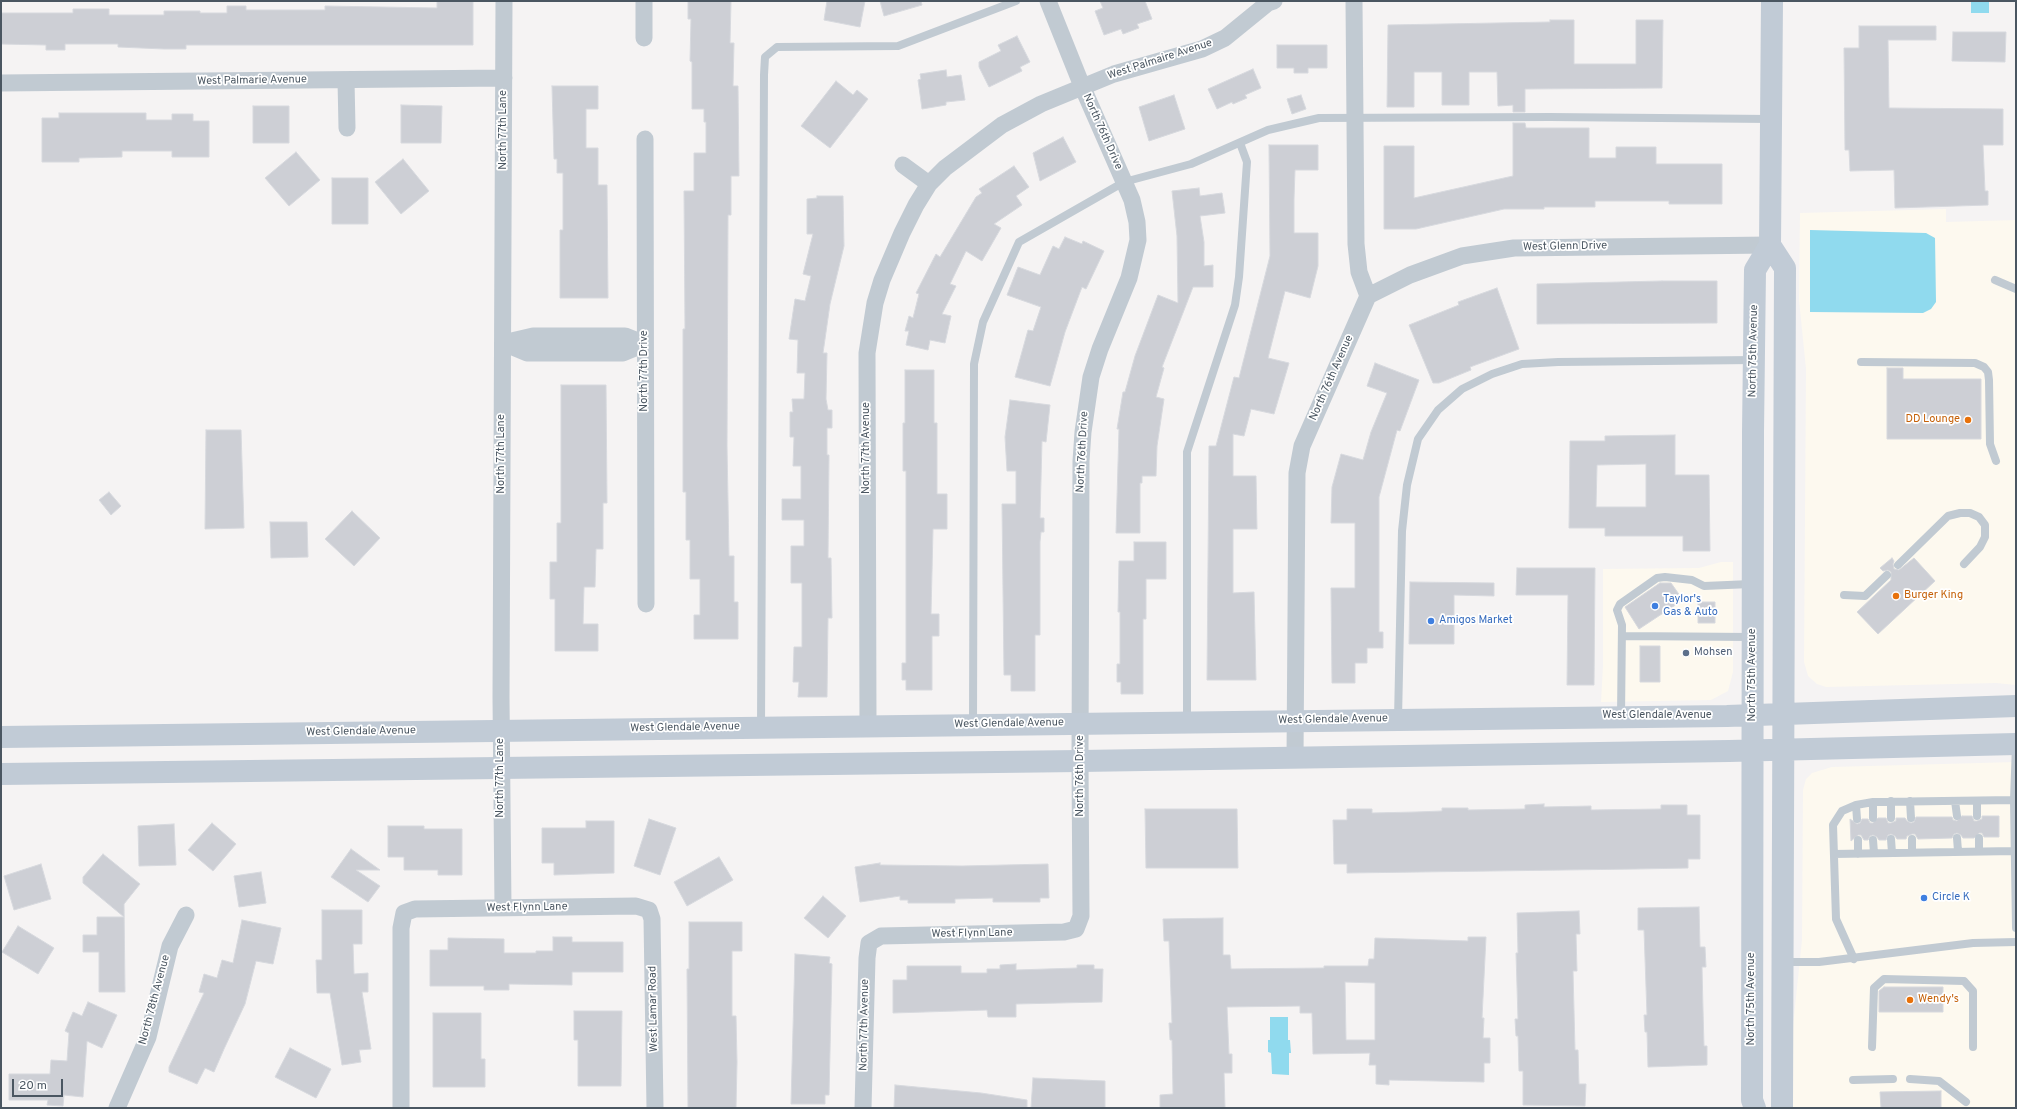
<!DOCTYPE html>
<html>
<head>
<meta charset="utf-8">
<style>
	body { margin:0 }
	#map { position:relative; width:2017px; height:1109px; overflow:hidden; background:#f5f3f3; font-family:Overpass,sans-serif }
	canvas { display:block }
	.frame { position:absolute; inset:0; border:2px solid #4a5661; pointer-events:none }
	.scale { position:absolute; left:12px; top:1079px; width:51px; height:18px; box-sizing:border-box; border:2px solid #4a5661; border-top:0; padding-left:5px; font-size:12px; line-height:14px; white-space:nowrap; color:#4a5661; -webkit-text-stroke:3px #fff; paint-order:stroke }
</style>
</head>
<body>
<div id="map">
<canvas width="2017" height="1109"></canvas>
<div class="frame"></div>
<div class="scale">20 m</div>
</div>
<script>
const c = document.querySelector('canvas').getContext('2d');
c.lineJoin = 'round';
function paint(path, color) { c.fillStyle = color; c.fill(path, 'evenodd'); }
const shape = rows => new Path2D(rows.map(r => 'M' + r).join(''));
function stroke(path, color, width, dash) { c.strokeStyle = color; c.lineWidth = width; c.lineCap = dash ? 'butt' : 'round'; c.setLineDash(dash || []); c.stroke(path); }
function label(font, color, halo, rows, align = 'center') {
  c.font = font + ' Overpass,sans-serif'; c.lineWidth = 3.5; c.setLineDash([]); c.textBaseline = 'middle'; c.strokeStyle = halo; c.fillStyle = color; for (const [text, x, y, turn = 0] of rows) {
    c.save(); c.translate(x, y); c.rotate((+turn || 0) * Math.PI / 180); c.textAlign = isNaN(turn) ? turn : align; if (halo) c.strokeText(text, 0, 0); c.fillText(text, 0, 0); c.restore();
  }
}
paint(shape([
	[1946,209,1946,222,2016,220,2016,685,1996,683,1826,687,1817,684,1808,676,1804,662,1806,369,1799,300,1800,213],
	[1721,562,1733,562,1733,672,1728,691,1711,700,1601,702,1603,666,1603,569,1699,568],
	[2016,762,2016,1108,1793,1108,1793,1026,1802,940,1803,790,1806,779,1812,773,1832,767]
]), '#fdf9ef');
paint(shape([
	[1971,1,1989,1,1989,13,1971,13],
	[1810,230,1926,233,1935,238,1936,302,1931,309,1923,313,1810,312],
	[1270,1017,1288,1017,1288,1040,1290,1040,1291,1053,1289,1053,1289,1075,1272,1074,1271,1053,1268,1052,1268,1040,1270,1040]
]), '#90daee');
const building = shape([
	[437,1,473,1,473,45,186,45,186,49,164,49,118,47,118,44,65,44,65,50,46,50,46,45,1,44,1,13,73,13,73,9,109,9,109,15,164,15,164,11,200,11,200,13,227,13,227,6,246,6,246,10,325,10,325,6,437,8,437,1],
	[688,1,731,1,730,43,734,43,733,86,738,86,739,176,731,176,731,215,728,215,727,446,729,556,734,556,734,602,738,602,738,639,694,639,694,615,700,615,700,579,690,579,690,540,686,540,686,492,683,492,683,329,685,329,684,191,694,191,694,153,706,153,706,122,704,122,704,109,692,109,692,62,690,61,691,19,688,19,688,1],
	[827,1,865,1,860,27,824,20,827,1],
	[880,1,921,1,922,5,884,16,880,1],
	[1100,1,1145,1,1152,19,1137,24,1139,28,1123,34,1121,29,1104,35,1095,11,1103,8,1100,1],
	[1550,20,1574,20,1574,64,1636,64,1636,20,1663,20,1662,88,1525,89,1525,112,1513,112,1513,105,1498,106,1497,72,1469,72,1469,105,1442,105,1442,72,1414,72,1414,107,1387,107,1388,25,1550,22,1550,20],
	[1859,26,1936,26,1936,40,1888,40,1889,108,2003,109,2003,145,1983,145,1985,191,1988,191,1988,205,1895,208,1894,170,1850,171,1849,150,1845,150,1844,48,1859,48,1859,26],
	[1953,32,2006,32,2005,62,1952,61,1953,32],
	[1017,36,1030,62,1020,67,1022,71,989,87,979,67,979,62,1001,51,998,45,1017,36],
	[1277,45,1327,45,1327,68,1308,68,1308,73,1294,73,1294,68,1277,68,1277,45],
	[1253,69,1261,88,1245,95,1247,98,1233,104,1232,102,1217,109,1208,89,1253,69],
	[946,70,947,77,961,75,965,100,946,102,946,105,922,109,918,80,921,79,920,74,946,70],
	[836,81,853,95,857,90,868,99,830,148,801,126,836,81],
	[552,86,598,86,598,109,586,109,586,148,598,148,598,185,607,185,608,298,560,298,560,230,563,230,563,173,557,173,557,159,554,159,552,86],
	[1174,95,1185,129,1149,141,1139,107,1174,95],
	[1301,95,1306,109,1292,114,1287,99,1301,95],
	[401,105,442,106,441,143,401,143,401,105],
	[253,106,289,106,289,143,253,143,253,106],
	[59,113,146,113,146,120,172,120,172,114,193,114,193,121,209,121,209,157,172,157,172,151,122,151,122,157,79,158,79,162,42,162,42,118,59,118,59,113],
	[1513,123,1525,123,1526,128,1589,128,1589,158,1616,158,1616,147,1656,147,1656,164,1722,164,1722,204,1669,204,1669,201,1595,201,1595,207,1544,207,1544,209,1504,209,1416,229,1384,229,1384,146,1414,146,1414,198,1513,176,1513,123],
	[1063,137,1076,162,1040,181,1033,153,1063,137],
	[1269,145,1318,145,1318,170,1295,170,1294,199,1294,233,1318,233,1318,266,1310,298,1285,291,1268,358,1289,363,1274,414,1251,409,1244,436,1233,434,1233,476,1256,476,1257,529,1233,529,1233,593,1254,592,1256,680,1207,680,1209,446,1216,446,1234,377,1239,378,1270,256,1269,145],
	[296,152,320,180,289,206,265,178,296,152],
	[403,159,429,191,401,214,375,182,403,159],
	[1014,166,1029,187,1016,196,1022,205,994,224,1001,228,982,261,966,251,950,284,956,286,942,314,951,316,945,343,930,340,928,350,906,345,909,331,905,331,909,316,913,318,919,294,916,293,936,254,940,257,976,197,982,193,979,189,1014,166],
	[332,178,368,178,368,224,332,224,332,178],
	[1199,188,1200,196,1222,193,1225,213,1200,216,1204,242,1204,266,1213,265,1213,287,1193,287,1162,367,1164,368,1156,397,1164,399,1157,446,1156,476,1142,476,1142,483,1140,483,1140,533,1116,533,1119,429,1117,429,1123,392,1125,392,1135,356,1158,295,1178,303,1177,236,1172,191,1199,188],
	[817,196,843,196,844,246,830,304,823,353,827,353,826,399,828,410,832,410,832,428,827,428,827,455,829,455,828,558,831,558,832,618,828,618,827,697,798,697,799,682,793,682,794,647,802,647,802,583,791,583,791,546,804,546,804,520,782,520,782,499,801,499,801,466,793,466,794,437,790,437,790,412,793,412,792,399,804,399,805,373,797,373,798,340,789,339,795,299,805,301,811,276,803,274,813,234,807,234,807,199,817,198,817,196],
	[1065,237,1082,244,1083,241,1104,251,1086,289,1082,287,1065,332,1050,386,1015,377,1028,330,1033,331,1041,307,1007,295,1018,267,1040,275,1053,246,1059,249,1065,237],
	[1662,281,1717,281,1717,323,1537,324,1537,284,1662,281],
	[1497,288,1519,349,1470,367,1471,370,1439,383,1433,383,1409,325,1459,305,1458,302,1497,288],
	[1375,363,1419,380,1400,431,1397,430,1379,497,1379,632,1383,632,1383,648,1367,648,1367,663,1355,663,1355,683,1332,683,1331,588,1355,588,1355,523,1331,523,1332,487,1341,454,1363,460,1371,432,1387,393,1367,386,1375,363],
	[1887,368,1903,368,1903,379,1981,379,1981,439,1887,439,1887,368],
	[905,370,934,370,934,423,937,423,937,494,947,494,947,529,933,529,931,614,939,614,939,636,932,636,932,690,906,690,906,680,902,680,902,663,906,663,906,471,903,471,903,423,905,423,905,370],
	[561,385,606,385,607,503,603,503,603,549,596,549,595,587,584,587,583,624,598,624,598,651,555,651,555,599,550,599,550,562,557,562,557,523,561,523,561,385],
	[1010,400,1050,405,1046,442,1042,441,1040,518,1044,518,1044,532,1041,532,1040,542,1040,635,1035,635,1035,691,1011,691,1011,675,1004,675,1002,504,1016,504,1016,471,1007,471,1005,437,1010,400],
	[206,430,241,430,244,528,205,529,206,430],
	[1675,435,1675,475,1709,475,1710,551,1683,551,1683,536,1605,536,1605,528,1569,528,1570,441,1605,441,1605,436,1675,435],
	[1646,464,1646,507,1596,507,1597,465,1646,464],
	[109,492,121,506,111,515,99,500,109,492],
	[352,511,380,538,354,566,325,539,352,511],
	[270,522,307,522,308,557,271,558,270,522],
	[1134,542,1166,542,1166,579,1146,579,1146,619,1143,619,1143,694,1121,694,1121,682,1117,682,1117,664,1120,664,1120,612,1118,612,1119,561,1134,561,1134,542],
	[1892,558,1894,561,1893,564,1894,569,1899,570,1914,558,1935,581,1878,634,1857,612,1891,580,1891,572,1888,570,1883,571,1880,568,1892,558],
	[1517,568,1595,568,1594,685,1567,685,1568,595,1516,595,1517,568],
	[1410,582,1494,583,1494,596,1454,595,1454,644,1409,644,1410,582],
	[1660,583,1671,583,1683,600,1639,629,1625,607,1660,583],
	[1698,602,1715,602,1715,623,1698,623,1698,602],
	[1640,646,1660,646,1660,682,1640,682,1640,646],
	[1544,804,1544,807,1591,806,1591,810,1661,809,1661,805,1687,805,1687,815,1700,815,1700,859,1688,859,1688,868,1636,869,1347,873,1347,864,1334,864,1333,820,1347,820,1347,809,1372,809,1372,813,1416,812,1442,811,1442,808,1468,808,1468,810,1525,809,1525,805,1544,804],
	[1145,809,1237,809,1238,868,1146,868,1145,809],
	[1962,816,1972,816,1974,821,1977,821,1982,819,1982,816,1999,816,1999,837,1984,837,1982,833,1979,833,1974,838,1963,838,1961,835,1957,833,1954,834,1952,838,1918,839,1915,834,1912,834,1907,836,1906,839,1897,839,1895,836,1891,834,1888,835,1886,840,1879,840,1877,837,1873,835,1870,836,1868,840,1864,840,1861,835,1858,835,1851,841,1850,819,1857,824,1860,823,1862,819,1868,819,1870,823,1873,823,1878,818,1886,818,1888,823,1891,823,1896,821,1896,818,1905,818,1907,821,1911,823,1914,822,1916,817,1952,817,1953,820,1957,821,1962,816],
	[649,819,676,828,660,875,634,866,649,819],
	[586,821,614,821,614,873,554,875,554,863,542,863,542,828,586,828,586,821],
	[212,823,236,844,213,871,188,850,212,823],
	[174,824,176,865,139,866,138,826,174,824],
	[388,826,424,826,424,829,462,829,462,875,438,875,438,870,404,870,404,857,388,857,388,826],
	[351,849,380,870,356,870,380,886,368,902,331,877,351,849],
	[103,854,140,884,124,904,125,992,99,992,99,952,83,952,83,935,97,935,97,917,124,917,83,883,83,877,103,854],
	[719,857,733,880,687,906,674,882,719,857],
	[880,863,880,865,962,866,1048,864,1049,898,1040,898,1040,902,993,902,993,898,955,899,955,903,908,903,908,900,900,900,900,896,860,902,855,867,880,863],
	[41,864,51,899,14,910,4,876,41,864],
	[261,872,266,903,239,907,234,876,261,872],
	[823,896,846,916,828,938,804,918,823,896],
	[1699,907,1700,947,1705,947,1706,967,1702,967,1703,1010,1704,1046,1707,1046,1707,1065,1648,1067,1647,1032,1645,1032,1644,1015,1647,1015,1644,930,1638,930,1638,908,1699,907],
	[322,910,362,910,362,944,353,944,354,974,368,973,368,992,362,992,371,1049,359,1050,361,1062,342,1065,330,993,317,993,316,960,322,960,322,910],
	[1579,911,1580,934,1576,934,1577,971,1573,971,1575,1050,1578,1050,1579,1084,1586,1084,1585,1106,1523,1105,1523,1071,1519,1071,1518,1036,1516,1036,1515,1019,1518,1019,1516,953,1518,953,1517,913,1579,911],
	[1223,918,1223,955,1230,955,1231,969,1324,968,1324,966,1368,966,1369,959,1374,959,1375,938,1468,941,1468,937,1486,937,1482,1018,1484,1018,1483,1038,1490,1038,1490,1063,1484,1063,1484,1082,1389,1080,1389,1085,1376,1084,1376,1065,1369,1065,1370,1053,1313,1054,1312,1013,1300,1013,1300,1006,1227,1007,1229,1054,1232,1054,1232,1073,1224,1073,1225,1108,1160,1108,1160,1095,1173,1094,1172,1040,1170,1040,1169,1023,1172,1023,1169,941,1164,941,1163,919,1223,918],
	[1345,982,1375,983,1375,1040,1346,1040,1345,982],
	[242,920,281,928,273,964,256,961,245,1004,224,1049,214,1072,205,1068,197,1084,169,1072,169,1067,204,993,199,992,204,974,217,978,222,960,233,963,242,920],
	[689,922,742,922,742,951,732,951,732,1016,736,1016,737,1062,736,1108,688,1108,687,969,689,969,689,922],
	[18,926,54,948,38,974,2,952,18,926],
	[553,937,572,937,572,942,623,942,623,972,572,972,572,985,509,984,509,990,484,990,484,986,430,986,430,950,448,950,448,938,504,939,504,953,536,953,536,951,553,951,553,937],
	[795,954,830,957,829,963,832,964,829,1095,825,1095,825,1104,791,1104,795,954],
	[1016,964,1016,970,1077,968,1077,965,1094,965,1094,969,1103,969,1102,1002,1016,1004,1016,1017,988,1017,987,1010,893,1013,893,980,907,980,907,966,961,966,961,973,987,973,987,969,1000,969,1000,965,1016,964],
	[1884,987,1943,987,1943,1012,1879,1012,1879,991,1884,987],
	[88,1002,117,1015,102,1048,87,1041,83,1097,64,1095,63,1106,47,1105,48,1100,9,1100,9,1074,50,1074,51,1060,67,1061,69,1033,65,1031,73,1012,82,1016,88,1002],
	[574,1011,622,1011,621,1086,578,1086,578,1040,574,1040,574,1011],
	[433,1013,481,1013,481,1059,485,1059,485,1087,433,1087,433,1013],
	[290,1048,331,1069,316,1098,275,1077,290,1048],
	[1033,1078,1105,1081,1105,1108,1031,1108,1033,1078],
	[895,1085,981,1093,1027,1100,1027,1108,894,1108,895,1085],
	[1941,1091,1941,1108,1881,1108,1880,1092,1941,1091]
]);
paint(building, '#cdcfd5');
stroke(building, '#d7d9de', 1);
stroke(shape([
	[1995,280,2016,289],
	[1861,362,1975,363,1984,367,1988,372,1989,380,1990,444,1996,461],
	[1898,565,1948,516,1960,513,1970,513,1979,517,1985,525,1985,537,1980,547,1964,564],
	[1844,595,1865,596,1887,575],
	[1622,636,1751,637],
	[1621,716,1622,625,1617,610,1620,604,1657,578,1665,577,1692,580,1704,586,1751,584],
	[1398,719,1402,531,1407,485,1418,439,1438,410,1462,389,1492,374,1522,364,1558,362,1754,360],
	[1187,721,1187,452,1235,305,1239,277,1247,162,1240,143],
	[973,724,974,364,983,322,1019,242,1124,182,1191,164,1268,130,1319,118,1550,117,1770,119],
	[761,727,764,75,765,57,777,47,898,46,1016,1],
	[2014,800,2016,928],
	[1891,801,1891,818],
	[1910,801,1911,818],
	[1955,801,1957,816],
	[1977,801,1977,816],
	[1856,805,1857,819],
	[1873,818,1873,802],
	[1957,838,1958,851],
	[1979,838,1979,851],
	[1891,839,1892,853],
	[1912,839,1912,852],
	[1858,840,1858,854],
	[1873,840,1874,853],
	[1834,854,2014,851],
	[1854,959,1836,919,1833,825,1842,811,1856,805,1873,802,2014,800,2016,745],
	[1784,962,1819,962,1973,943,2016,942],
	[1872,1047,1874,988,1884,979,1964,981,1973,991,1973,1047],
	[1910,1079,1939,1081,1966,1102],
	[1853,1080,1893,1079]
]), '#c1cad2', 8);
stroke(shape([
	[644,38,644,1],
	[346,80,347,128],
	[1,83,504,78],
	[645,139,646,604],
	[903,165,929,184],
	[1368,296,1410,275,1462,256,1514,248,1770,245],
	[503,343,527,353,623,353,645,344],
	[503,343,533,336,625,336,645,344],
	[868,726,867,353,875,303,882,280,902,233,916,205,929,184,945,168,1002,125,1041,104,1114,74,1202,49,1225,38,1268,3,1274,1],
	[1295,758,1297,473,1302,446,1368,296,1359,272,1356,244,1354,1],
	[503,908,501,697,504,1],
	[117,1108,148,1037,170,946,186,915],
	[401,1108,401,928,404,913,415,909,636,906,649,910,652,919,655,1108],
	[863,1108,867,958,869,943,881,936,1064,932,1076,929,1081,916,1080,761,1081,461,1083,432,1091,377,1100,349,1129,278,1138,240,1137,222,1132,200,1082,86,1048,1]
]), '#c1cad2', 17);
stroke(shape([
	[1770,245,1785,268,1782,1108],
	[1,737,1727,716,2016,706],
	[1,774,1080,761,1729,751,2016,744],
	[1755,1108,1752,1100,1753,432,1755,270,1770,245,1772,1]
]), '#c1cbd6', 22);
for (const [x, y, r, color] of [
	[1968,420,4,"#e8710a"],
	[1896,596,4,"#e8710a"],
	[1655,606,4,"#3f7fe0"],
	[1431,621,4,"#3f7fe0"],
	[1686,653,4,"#5c6f8a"],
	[1924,898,4,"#3f7fe0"],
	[1910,1000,4,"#e8710a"]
]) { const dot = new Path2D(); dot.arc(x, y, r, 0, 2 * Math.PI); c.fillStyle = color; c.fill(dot); stroke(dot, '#fff', 1.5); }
label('11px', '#4a5661', '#fff', [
	["West Palmaire Avenue",1160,60,-18],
	["West Palmarie Avenue",252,81,-1],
	["North 77th Lane",504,130,-90],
	["North 76th Drive",1102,132,66],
	["West Glenn Drive",1565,247,-1],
	["North 75th Avenue",1754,351,-89],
	["North 77th Drive",645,371,-90],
	["North 76th Avenue",1332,378,-66],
	["North 77th Avenue",867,448,-90],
	["North 76th Drive",1083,452,-87],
	["North 77th Lane",502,454,-90],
	["North 75th Avenue",1753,675,-90],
	["West Glendale Avenue",1657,716],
	["West Glendale Avenue",1333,720,-1],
	["West Glendale Avenue",1009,724,-1],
	["West Glendale Avenue",685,728,-1],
	["West Glendale Avenue",361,732,-1],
	["North 76th Drive",1081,776,-90],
	["North 77th Lane",501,778,-90],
	["West Flynn Lane",527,908,-1],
	["West Flynn Lane",972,934,-1],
	["North 75th Avenue",1752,999,-90],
	["North 78th Avenue",155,1000,-75],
	["West Lamar Road",654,1009,-91],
	["North 77th Avenue",865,1025,-89]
]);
label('11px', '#c56008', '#fff', [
	["DD Lounge",1960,420,"right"],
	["Burger King",1904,596],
	["Wendy's",1918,1000]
], 'left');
label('11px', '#366cbe', '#fff', [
	["Taylor's",1663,600],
	["Gas & Auto",1663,613],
	["Amigos Market",1439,621],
	["Circle K",1932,898]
], 'left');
label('11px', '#4e5e75', '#fff', [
	["Mohsen",1694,653]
], 'left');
</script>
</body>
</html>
